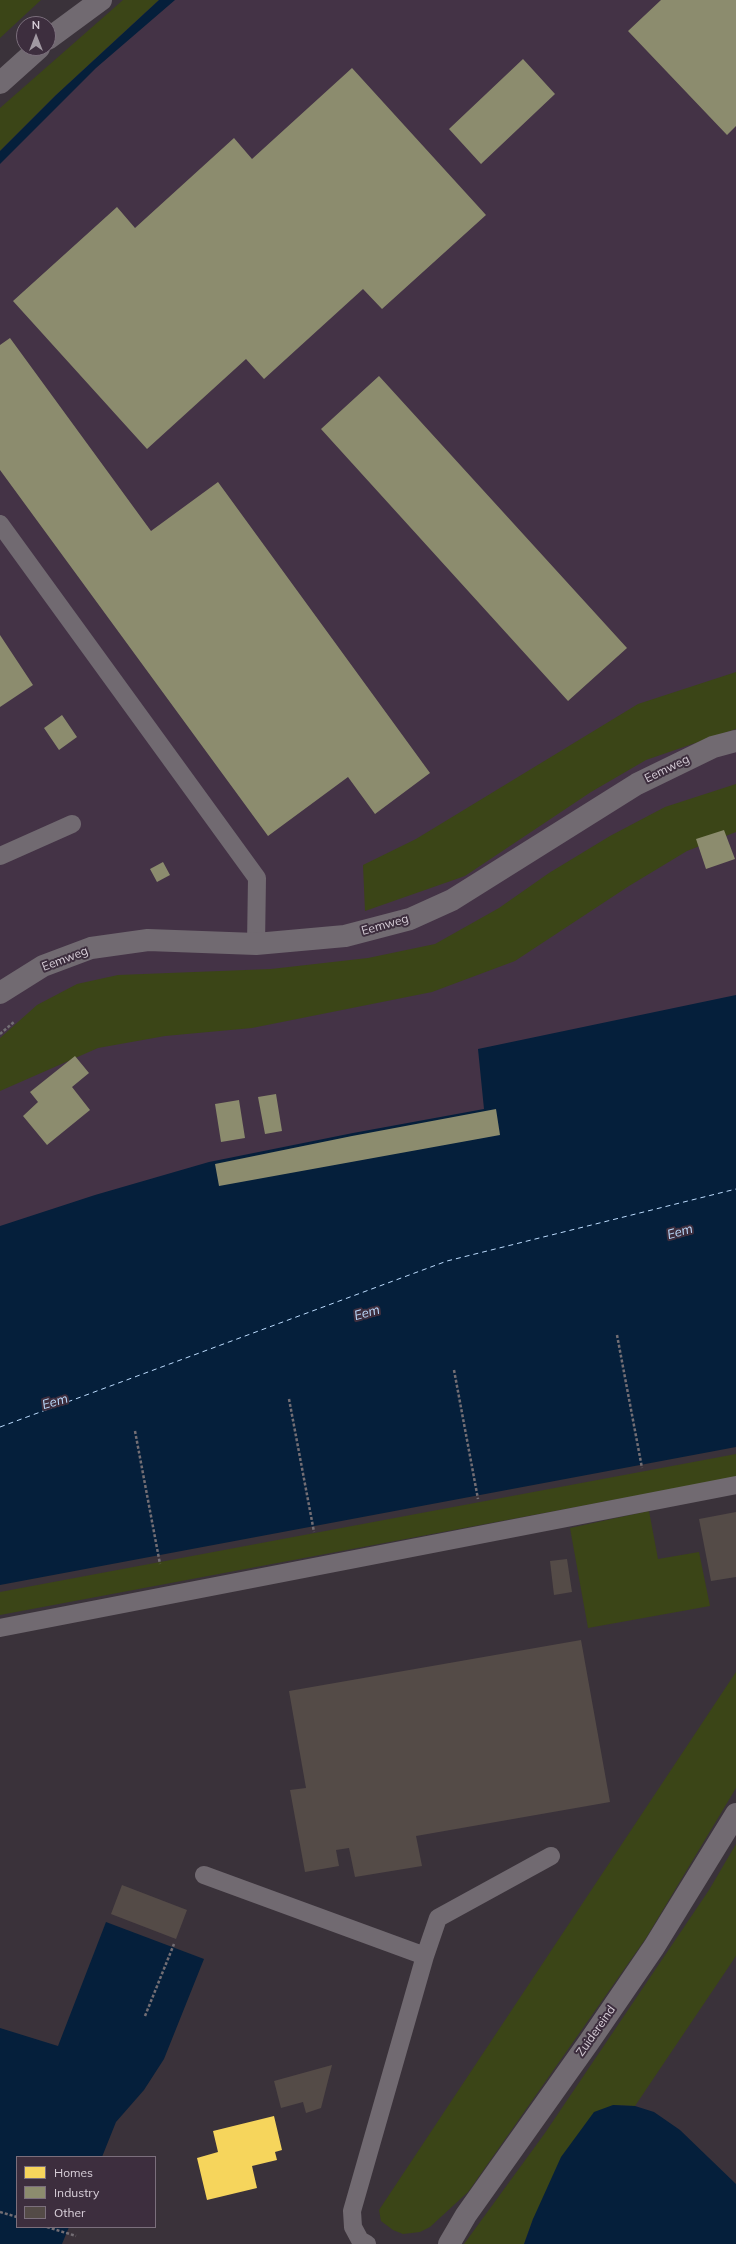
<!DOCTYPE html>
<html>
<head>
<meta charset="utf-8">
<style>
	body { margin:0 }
	#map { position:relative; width:736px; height:2244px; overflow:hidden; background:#3a323a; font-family:Mulish,sans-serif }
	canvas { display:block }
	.legend { position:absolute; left:16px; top:2156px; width:140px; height:72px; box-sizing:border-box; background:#3d2e3e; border:1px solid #7b6f7c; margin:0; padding:5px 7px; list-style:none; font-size:12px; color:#d9d0da }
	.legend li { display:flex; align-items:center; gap:8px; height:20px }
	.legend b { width:20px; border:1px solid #7b6f7c }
	.north { position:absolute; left:16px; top:16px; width:40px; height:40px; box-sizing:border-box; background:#3d2e3e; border:1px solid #7b6f7c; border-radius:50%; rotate:0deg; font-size:11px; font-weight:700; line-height:16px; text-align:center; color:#d9d0da }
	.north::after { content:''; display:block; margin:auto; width:14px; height:18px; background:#a199a2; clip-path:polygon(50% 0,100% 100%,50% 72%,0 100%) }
</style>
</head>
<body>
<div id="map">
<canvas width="736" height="2244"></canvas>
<ul class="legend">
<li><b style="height:11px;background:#f6d55c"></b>Homes</li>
<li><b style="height:11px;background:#8c8c6e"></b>Industry</li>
<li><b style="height:11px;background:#544b47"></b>Other</li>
</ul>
<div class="north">N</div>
</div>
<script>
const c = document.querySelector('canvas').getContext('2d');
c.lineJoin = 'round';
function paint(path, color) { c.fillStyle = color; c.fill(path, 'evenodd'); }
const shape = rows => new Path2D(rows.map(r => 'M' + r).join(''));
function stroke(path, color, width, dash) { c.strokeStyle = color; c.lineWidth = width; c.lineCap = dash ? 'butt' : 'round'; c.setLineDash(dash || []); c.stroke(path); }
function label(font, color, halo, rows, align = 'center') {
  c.font = font + ' Mulish,sans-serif'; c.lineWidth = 4; c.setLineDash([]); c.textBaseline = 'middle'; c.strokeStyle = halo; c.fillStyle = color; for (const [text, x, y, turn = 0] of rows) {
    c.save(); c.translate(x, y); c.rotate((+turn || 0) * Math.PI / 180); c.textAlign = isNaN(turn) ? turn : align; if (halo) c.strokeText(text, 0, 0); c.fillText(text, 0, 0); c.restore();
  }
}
paint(shape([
	[146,0,736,0,736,1085,0,1270,0,140]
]), '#443346');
paint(shape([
	[0,0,41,0,0,38],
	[123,0,159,0,56,95,0,151,0,108],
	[736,672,736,729,646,760,591,792,465,876,365,911,363,865,416,839,638,704],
	[736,784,736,832,687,851,629,886,515,961,432,992,252,1028,165,1036,98,1048,0,1091,0,1038,37,1005,77,984,118,975,271,969,368,958,435,944,499,908,549,873,610,836,665,807],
	[736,1454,736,1477,0,1615,0,1592],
	[649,1511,658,1559,699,1552,710,1606,588,1628,570,1528],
	[736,1672,736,1788,646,1938,468,2192,430,2227,420,2232,403,2234,393,2230,381,2221,379,2210],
	[736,1844,736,1956,635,2106,613,2105,533,2219,524,2244,464,2244,545,2133,709,1890]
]), '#3b4517');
paint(shape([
	[159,0,175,0,96,68,0,164,0,151,56,95],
	[736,995,736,1447,0,1585,0,1226,95,1195,209,1162,353,1133,484,1109,478,1049],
	[106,1922,204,1959,164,2059,144,2090,116,2122,102,2157,17,2157,17,2227,69,2227,62,2244,0,2244,0,2028,58,2046],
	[613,2105,635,2106,654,2112,680,2130,736,2184,736,2244,524,2244,533,2219,561,2157,594,2112]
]), '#051f3b');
paint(shape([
	[274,2116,282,2150,275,2152,277,2160,252,2166,257,2188,207,2200,197,2158,218,2152,213,2131]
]), '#f6d55c');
paint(shape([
	[661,0,736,0,736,126,727,135,628,31],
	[523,59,555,94,481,164,449,129],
	[352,68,486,215,382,309,363,289,264,379,246,359,147,449,13,301,117,207,135,228,234,138,252,159],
	[10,338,151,531,218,482,430,773,375,814,348,777,268,836,0,470,0,345],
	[379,376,627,648,568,701,321,429],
	[0,635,33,685,0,707],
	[62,715,77,737,59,750,44,728],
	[724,830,735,859,706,869,696,839],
	[163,862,170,875,157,882,150,869],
	[75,1056,89,1073,72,1087,90,1110,47,1145,23,1116,38,1102,30,1092],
	[276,1094,282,1131,265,1134,258,1097],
	[239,1100,245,1138,221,1142,215,1104],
	[496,1109,500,1135,219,1186,215,1164,352,1136]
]), '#8c8c6e');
stroke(shape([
	[0,1427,447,1261,736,1189]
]), '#bcdbfd', 1, [5, 4]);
paint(shape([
	[736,1512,736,1577,711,1581,699,1519],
	[567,1559,572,1592,554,1595,550,1561],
	[581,1640,610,1802,416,1836,422,1866,355,1877,349,1848,336,1850,339,1866,305,1872,290,1790,306,1788,289,1691],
	[122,1885,187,1910,176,1939,111,1914],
	[332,2065,321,2108,306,2113,303,2102,281,2108,274,2081]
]), '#544b47');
stroke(shape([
	[0,1034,14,1022],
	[617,1335,642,1468],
	[454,1370,478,1499],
	[289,1399,314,1532],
	[135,1431,160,1564],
	[145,2016,174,1944],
	[0,2212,17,2217],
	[47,2227,76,2236]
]), '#736e74', 2.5, [3, 2]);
stroke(shape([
	[0,524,257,878,256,944],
	[0,856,72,824],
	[0,1628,736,1485],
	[204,1875,425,1956,352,2211,353,2227,360,2240,367,2244],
	[425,1956,438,1918,551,1856]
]), '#716a71', 18);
stroke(shape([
	[0,993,43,966,91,948,148,940,256,944,345,936,410,919,452,900,637,784,713,747,736,741],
	[449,2244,466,2215,589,2042,654,1947,736,1814]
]), '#716a71', 22);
stroke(shape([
	[48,39,101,0],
	[0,83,39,48]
]), '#716a71', 22);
label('12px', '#d9d0da', '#3d2e3e', [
	["Eemweg",667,769,-26],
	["Eemweg",385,925,-16],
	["Eemweg",65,959,-21],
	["Zuidereind",596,2031,-55]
]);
label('italic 13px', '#bcdbfd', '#3d2e3e', [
	["Eem",680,1232,-15],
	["Eem",367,1313,-15],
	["Eem",55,1402,-16]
]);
</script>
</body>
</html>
